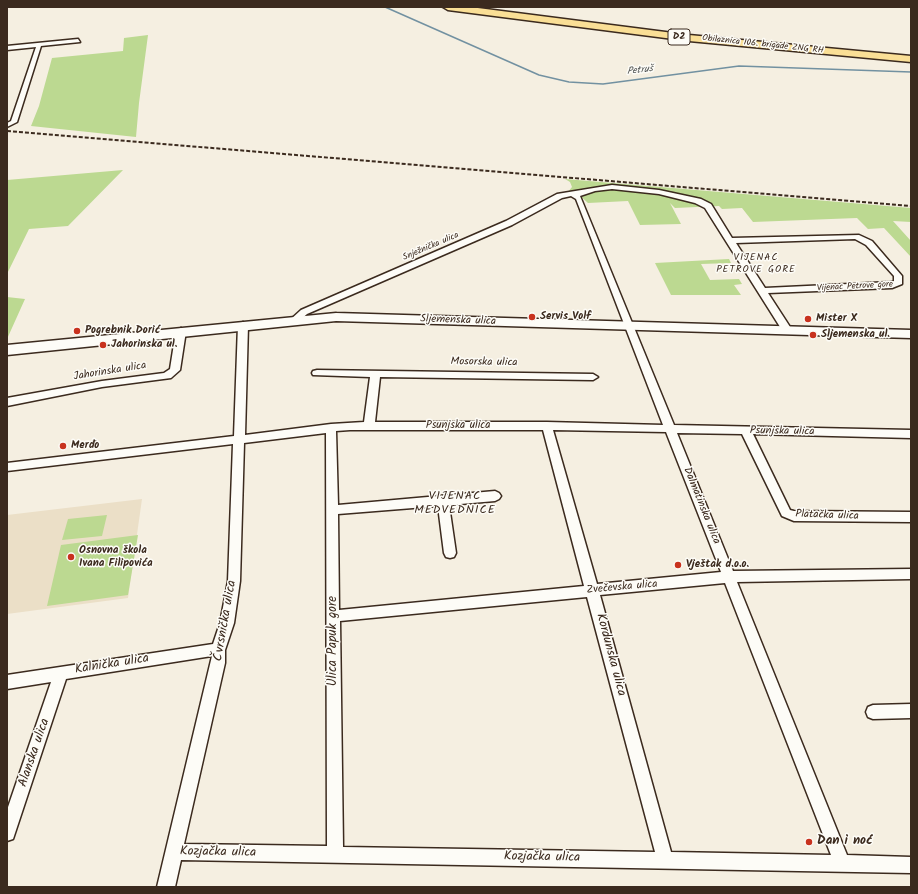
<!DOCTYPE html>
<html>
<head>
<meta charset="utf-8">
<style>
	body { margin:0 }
	#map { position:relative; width:918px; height:894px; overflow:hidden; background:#f5efe1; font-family:Kalam,sans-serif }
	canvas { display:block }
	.frame { position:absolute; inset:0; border:8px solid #3b2a1e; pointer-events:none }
</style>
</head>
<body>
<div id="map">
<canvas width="918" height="894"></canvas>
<div class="frame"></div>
</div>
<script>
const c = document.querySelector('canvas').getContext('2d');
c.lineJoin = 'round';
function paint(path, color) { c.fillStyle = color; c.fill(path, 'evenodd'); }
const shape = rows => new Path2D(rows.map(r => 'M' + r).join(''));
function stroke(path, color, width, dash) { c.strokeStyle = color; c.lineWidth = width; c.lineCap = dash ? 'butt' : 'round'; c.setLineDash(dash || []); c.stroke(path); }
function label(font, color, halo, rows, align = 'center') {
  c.font = font + ' Kalam,sans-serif'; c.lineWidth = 3; c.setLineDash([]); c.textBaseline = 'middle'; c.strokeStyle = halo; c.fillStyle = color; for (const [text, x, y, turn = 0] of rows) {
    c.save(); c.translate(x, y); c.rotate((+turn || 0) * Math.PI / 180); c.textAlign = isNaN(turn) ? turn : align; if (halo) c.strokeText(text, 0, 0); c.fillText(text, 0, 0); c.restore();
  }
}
paint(shape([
	[142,499,128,598,7,614,7,515]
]), '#ebdfc7');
paint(shape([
	[148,35,139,103,136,137,31,126,39,106,52,58,123,51,124,38],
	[123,170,68,226,29,229,7,274,7,180],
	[565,179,911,208,911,222,893,221,911,241,911,257,884,228,868,229,857,218,753,222,742,208,722,209,719,206,675,208,670,203,681,224,640,225,628,201,588,203,577,193,568,192,572,187,570,182],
	[729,259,731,263,701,264,710,280,739,279,742,284,734,285,741,295,671,295,655,263],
	[7,297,25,299,7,339],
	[107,515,102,536,62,540,68,519],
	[138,535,128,595,47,606,61,545]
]), '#bcd991');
stroke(shape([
	[385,7,539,75,569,82,603,84,739,66,911,72]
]), '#7291a1', 1.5);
const street = shape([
	[78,39,80,42,41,46,17,122,7,127,7,123,11,121,36,47,7,50,7,46,78,39],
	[612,185,659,190,701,199,711,204,732,238,859,235,872,241,902,276,902,284,892,288,768,293,792,330,787,333,782,330,705,208,695,203,659,194,612,189,595,191,580,196,674,425,911,430,911,438,753,434,790,510,794,511,911,512,911,522,794,521,782,516,742,434,677,433,733,571,911,569,911,579,737,582,847,855,911,857,911,873,181,860,175,887,157,887,212,656,66,679,15,833,13,839,7,841,7,810,51,682,7,689,7,675,213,644,220,623,228,581,233,444,7,471,7,463,234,436,238,325,243,322,248,325,245,435,331,424,364,422,370,377,313,375,312,373,313,371,317,370,593,374,598,377,593,380,380,377,375,422,547,422,663,425,576,199,571,196,562,198,512,225,307,314,298,322,295,323,290,320,301,310,506,221,557,194,612,185],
	[855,239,866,245,894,276,894,281,891,282,765,288,736,243,855,239],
	[350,430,543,430,584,586,339,610,338,514,438,506,444,553,446,557,450,558,454,557,456,553,449,505,495,501,499,499,501,496,499,493,495,491,338,505,336,431,350,430],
	[553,430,666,432,721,572,597,584,553,430],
	[326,433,327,846,184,844,225,663,225,650,234,623,240,581,244,443,326,433],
	[725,583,831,855,671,852,600,595,725,583],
	[587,597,655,852,343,847,340,621,587,597],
	[181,328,186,331,180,370,171,378,102,387,7,406,7,398,102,381,164,373,170,369,176,331,181,328],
	[911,704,911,718,873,719,868,717,866,712,868,707,873,705,911,704]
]);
const secondary = shape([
	[336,313,911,330,911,338,336,321,7,355,7,345,336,313]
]);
const highway = shape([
	[443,7,470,7,689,35,911,56,911,62,689,41,448,10,443,7]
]);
stroke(street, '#3b2a1e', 3);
stroke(secondary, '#3b2a1e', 3);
stroke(highway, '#3b2a1e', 3);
paint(street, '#fdfcf7');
paint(secondary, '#fdfcf7');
paint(highway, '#fadf96');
stroke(shape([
	[7,131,911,206]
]), '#3b2a1e', 2, [4, 2]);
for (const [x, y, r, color] of [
	[532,317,4,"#c8321e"],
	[808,319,4,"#c8321e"],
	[77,331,4,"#c8321e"],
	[813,335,4,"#c8321e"],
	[103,345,4,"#c8321e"],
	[63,446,4,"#c8321e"],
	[71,557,4,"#c8321e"],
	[678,565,4,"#c8321e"],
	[809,842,4,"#c8321e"]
]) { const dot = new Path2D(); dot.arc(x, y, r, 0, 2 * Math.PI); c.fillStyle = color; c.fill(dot); stroke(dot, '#fdfcf7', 1.5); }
label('9px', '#3b2a1e', '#fdfcf7', [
	["Obilaznica 106. brigade ZNG RH",763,45,6],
	["Snježnička ulica",431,247,-23],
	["Vijenac Petrove gore",855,287,-3]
]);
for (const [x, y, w] of [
	[679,37,22]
]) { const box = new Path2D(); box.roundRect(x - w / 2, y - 8, w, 16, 3); c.fillStyle = '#fdfcf7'; c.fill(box); stroke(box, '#3b2a1e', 1); }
label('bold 10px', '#3b2a1e', null, [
	["D2",679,37]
]);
label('italic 10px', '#525554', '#fdfcf7', [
	["Petruš",640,71,-7]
]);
c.letterSpacing = '1px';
label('10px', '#3b2a1e', '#fdfcf7', [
	["VIJENAC",756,258],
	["PETROVE GORE",756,270]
]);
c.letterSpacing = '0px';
label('bold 11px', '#3b2a1e', '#fdfcf7', [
	["Servis Volf",540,317],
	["Mister X",816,319],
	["Pogrebnik Dorić",85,331],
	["Sljemenska ul.",821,335],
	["Jahorinska ul.",111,345],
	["Merđo",71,446],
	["Osnovna škola",79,551],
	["Ivana Filipovića",79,564],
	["Vještak d.o.o.",686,565]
], 'left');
label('11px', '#3b2a1e', '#fdfcf7', [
	["Sljemenska ulica",458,321,2],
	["Mosorska ulica",484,363,1],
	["Jahorinska ulica",110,372,-9],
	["Psunjska ulica",458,426],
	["Psunjska ulica",782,432,1],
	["Dalmatinska ulica",701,506,68],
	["Platačka ulica",827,516,2],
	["Zvečevska ulica",622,588,-5]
]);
c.letterSpacing = '1px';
label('12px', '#3b2a1e', '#fdfcf7', [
	["VIJENAC",455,497],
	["MEDVEDNICE",455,511]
]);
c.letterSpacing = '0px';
label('13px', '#3b2a1e', '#fdfcf7', [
	["Čvrsnička ulica",226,621,-80],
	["Ulica Papuk gore",334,641,-90],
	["Kordunska ulica",610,655,75],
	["Kalnička ulica",112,665,-9],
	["Alanska ulica",35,753,-71],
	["Kozjačka ulica",218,853,1],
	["Kozjačka ulica",542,858,1]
]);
label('bold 13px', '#3b2a1e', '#fdfcf7', [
	["Dan i noć",817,842]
], 'left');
</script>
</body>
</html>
